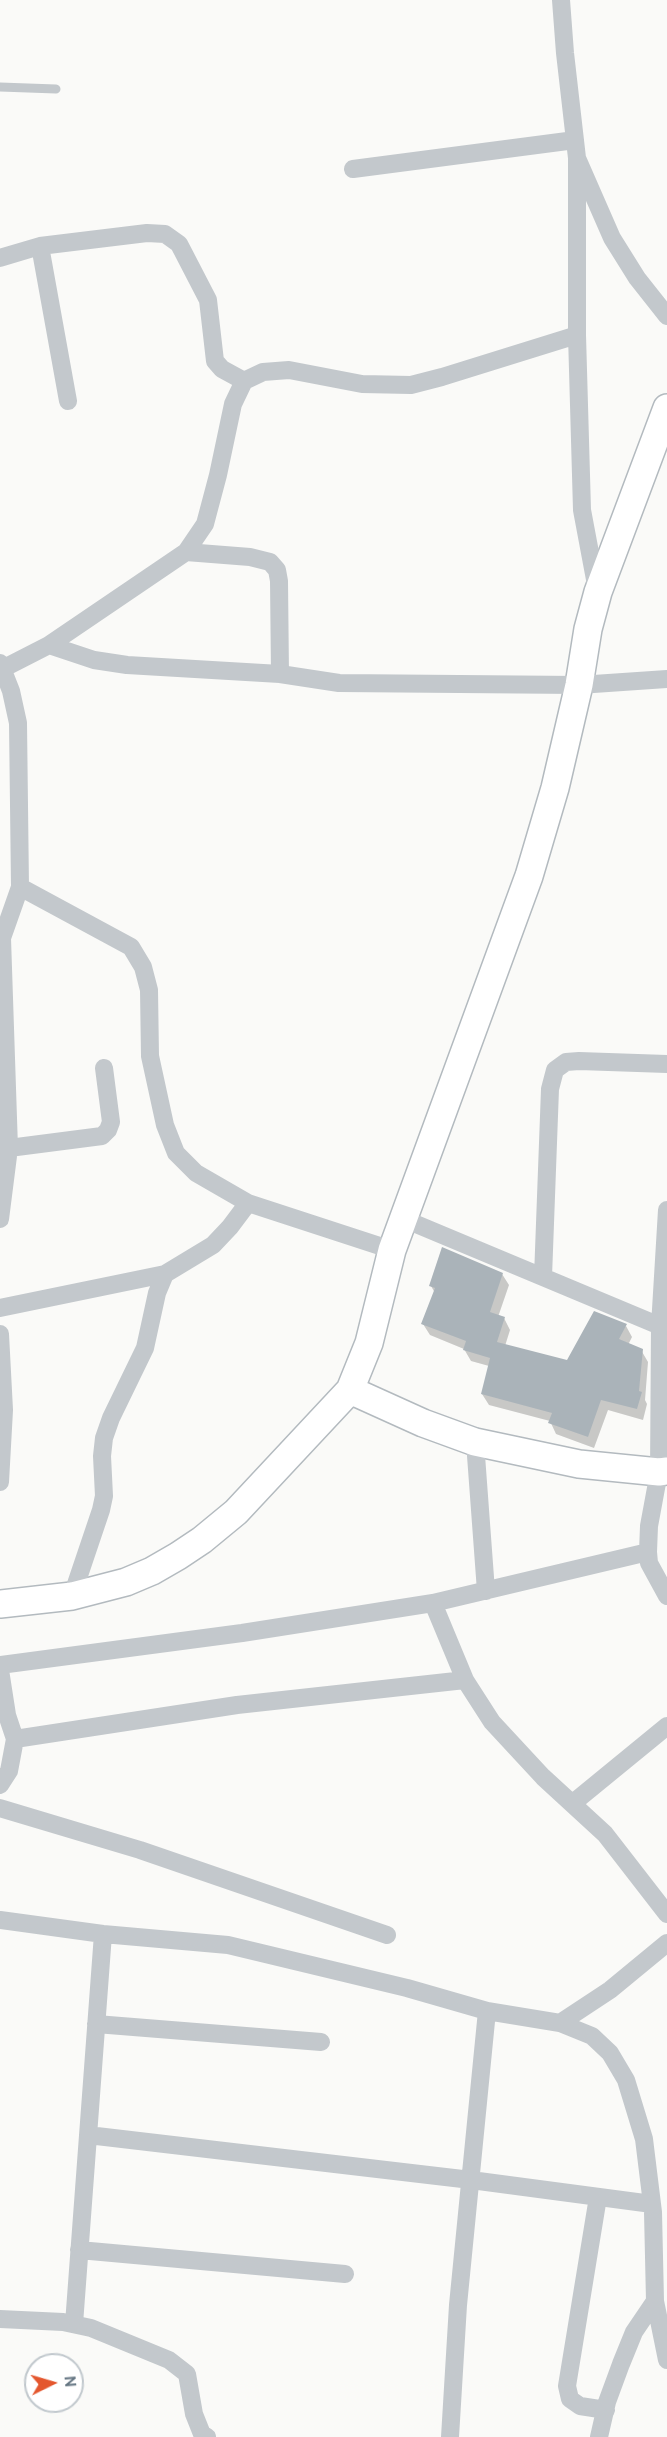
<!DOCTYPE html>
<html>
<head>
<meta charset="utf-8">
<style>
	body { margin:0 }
	#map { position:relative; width:667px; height:2437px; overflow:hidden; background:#fafaf8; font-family:Cabin,sans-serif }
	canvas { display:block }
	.north { position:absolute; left:24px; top:2353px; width:60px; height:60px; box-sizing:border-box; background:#fff; border:2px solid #c1c8cd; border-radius:50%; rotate:85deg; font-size:16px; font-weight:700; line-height:24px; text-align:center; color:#657683 }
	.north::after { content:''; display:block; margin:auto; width:21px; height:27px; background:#e4572e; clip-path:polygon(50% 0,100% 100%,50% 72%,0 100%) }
</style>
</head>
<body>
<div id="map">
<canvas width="667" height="2437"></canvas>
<div class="north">N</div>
</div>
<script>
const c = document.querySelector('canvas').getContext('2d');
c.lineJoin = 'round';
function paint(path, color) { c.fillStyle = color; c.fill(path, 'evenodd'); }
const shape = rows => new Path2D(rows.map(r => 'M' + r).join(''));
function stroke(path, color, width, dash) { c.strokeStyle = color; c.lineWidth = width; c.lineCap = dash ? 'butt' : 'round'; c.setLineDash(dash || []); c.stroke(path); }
paint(shape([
	[502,1274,509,1285,498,1317,504,1318,510,1330,505,1346,567,1362,626,1326,632,1337,628,1345,641,1350,648,1362,645,1400,647,1404,643,1420,608,1410,594,1448,556,1434,550,1421,489,1405,482,1394,489,1366,471,1361,464,1349,430,1335,423,1324,435,1293,431,1286]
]), '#0003');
paint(shape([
	[442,1247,503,1273,490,1312,505,1317,497,1342,567,1360,594,1311,627,1324,619,1339,643,1349,639,1391,642,1392,637,1409,601,1400,588,1437,548,1423,552,1413,481,1394,490,1358,463,1350,466,1341,421,1324,435,1288,429,1286]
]), '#aab3b9');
const secondary = shape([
	[350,1390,423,1423,475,1442,579,1464,659,1472,667,1471],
	[0,1604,72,1596,126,1582,152,1571,178,1556,202,1540,236,1512,350,1390,369,1343,392,1250,529,876,555,788,579,685,588,629,598,592,667,408]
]);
stroke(secondary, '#b3babf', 30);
stroke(shape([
	[0,87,56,89]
]), '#c3c8cc', 9);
stroke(shape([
	[561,0,565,53,577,158,612,238,637,278,667,316],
	[577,158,577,335,582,510,597,590],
	[353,169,575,140],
	[40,246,68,401],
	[0,258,40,246,147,233,165,234,179,244,208,300,215,361,222,369,244,381],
	[186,552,250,557,270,562,277,570,279,581,280,674],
	[49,645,94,660,127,665,280,674,339,683,579,685,667,679],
	[0,663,11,691,18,723,20,887,2,938,9,1148,0,1219],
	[4,668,49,645,186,552,205,524,218,475,233,404,244,381,263,372,289,370,362,384,411,385,442,377,577,335],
	[20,887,131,947,143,967,149,990,150,1056,165,1125,176,1153,196,1173,248,1203,392,1250],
	[9,1148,102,1136,108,1130,111,1122,104,1068],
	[667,1210,660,1326,659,1472,649,1526,648,1552,649,1563,667,1596],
	[404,1219,660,1326],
	[543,1277,550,1089,555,1070,566,1062,579,1061,667,1064],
	[0,1308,165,1274],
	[0,1334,4,1410,0,1482],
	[475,1442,486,1591],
	[72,1596,101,1510,104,1496,102,1456,104,1438,111,1418,145,1348,157,1293,165,1274,213,1245,230,1227,248,1203],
	[433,1603,465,1680,492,1722,543,1777,605,1834,667,1914],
	[0,1665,242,1633,433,1603,648,1552],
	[0,1670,7,1715,15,1739,9,1771,0,1785],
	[15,1739,237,1705,465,1680],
	[573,1803,667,1726],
	[0,1808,140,1850,387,1935],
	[0,1920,103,1934,228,1945,407,1988,487,2011,560,2023,592,2036,610,2053,626,2080,644,2139,653,2212,655,2301,667,2360],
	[560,2023,610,1990,667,1943],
	[96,2024,321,2042],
	[88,2135,471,2180,652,2204],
	[598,2197,567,2386,570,2399,580,2406,606,2410],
	[79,2250,345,2274],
	[0,2319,63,2322,91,2328,169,2360,187,2374,194,2414,202,2434,207,2437],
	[74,2324,103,1934],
	[450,2437,458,2305,487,2011],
	[599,2437,607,2402,621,2364,634,2332,655,2301]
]), '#c3c8cc', 18);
stroke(secondary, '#fff', 27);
</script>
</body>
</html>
